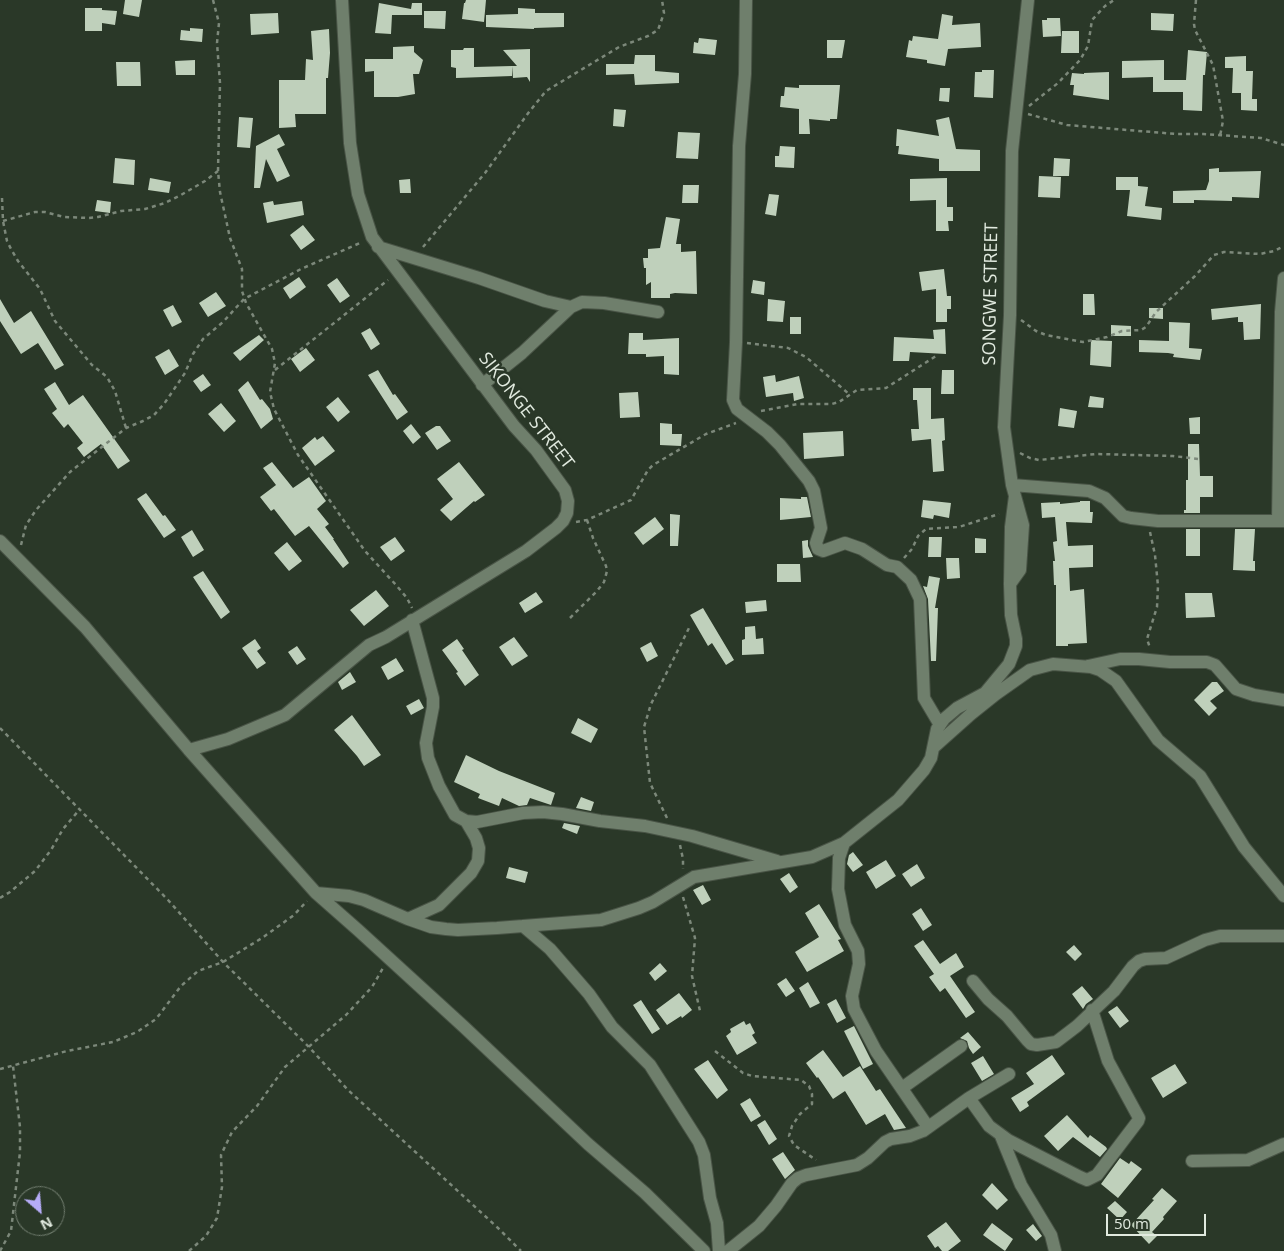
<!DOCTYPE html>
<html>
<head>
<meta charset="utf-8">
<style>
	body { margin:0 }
	#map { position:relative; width:1284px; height:1251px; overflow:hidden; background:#2a3828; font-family:"Open Sans",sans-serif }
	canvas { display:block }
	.north { position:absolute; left:15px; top:1186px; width:50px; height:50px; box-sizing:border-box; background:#2a3828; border:1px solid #737f71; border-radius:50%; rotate:153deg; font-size:14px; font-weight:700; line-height:20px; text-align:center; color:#e1eadf }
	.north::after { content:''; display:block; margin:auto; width:18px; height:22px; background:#b6acf8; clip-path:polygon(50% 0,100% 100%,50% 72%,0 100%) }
	.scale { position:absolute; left:1106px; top:1214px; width:100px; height:22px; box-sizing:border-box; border:2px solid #e1eadf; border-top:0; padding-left:6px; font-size:15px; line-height:18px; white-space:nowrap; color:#e1eadf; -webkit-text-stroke:4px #2a3828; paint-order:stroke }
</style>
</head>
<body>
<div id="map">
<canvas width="1284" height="1251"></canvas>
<div class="north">N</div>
<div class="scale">50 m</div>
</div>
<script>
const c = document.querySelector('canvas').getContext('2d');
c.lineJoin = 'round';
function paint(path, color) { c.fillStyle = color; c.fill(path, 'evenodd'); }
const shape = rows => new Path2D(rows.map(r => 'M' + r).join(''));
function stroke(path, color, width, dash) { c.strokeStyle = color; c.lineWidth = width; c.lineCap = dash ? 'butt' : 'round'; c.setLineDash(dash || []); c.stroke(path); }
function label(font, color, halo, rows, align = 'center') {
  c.font = font + ' "Open Sans",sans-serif'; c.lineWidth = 5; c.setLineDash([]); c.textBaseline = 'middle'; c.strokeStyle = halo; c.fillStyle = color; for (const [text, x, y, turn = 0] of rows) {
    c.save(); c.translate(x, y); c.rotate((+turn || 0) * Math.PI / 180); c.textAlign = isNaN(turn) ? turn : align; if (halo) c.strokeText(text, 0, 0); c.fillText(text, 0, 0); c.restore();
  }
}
paint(shape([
	[125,0,142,0,139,17,123,14],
	[466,0,486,0,484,22,462,19,464,3,465,3],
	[379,3,411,9,412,3,422,3,422,15,392,15,391,34,375,33],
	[85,8,102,8,102,10,117,11,115,25,102,23,102,31,85,31],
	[518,8,535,9,535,13,564,13,564,27,534,28,534,29,486,27,486,15,518,14],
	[424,11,446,11,445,29,424,28],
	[278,13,279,33,251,35,250,14],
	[1151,13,1174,14,1173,31,1151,30],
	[942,14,953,16,952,25,980,23,981,47,948,49,945,66,927,63,927,60,906,57,909,40,912,41,913,36,938,39],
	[1047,18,1060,18,1061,36,1043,37,1042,20,1047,20],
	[190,28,203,29,202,42,180,40,181,30,190,31],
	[329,29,330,53,328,78,326,78,326,114,295,114,296,127,279,128,279,80,305,80,306,59,313,60,311,31],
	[1062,31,1079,31,1079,53,1061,53],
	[699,38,717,40,715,55,693,53,694,42,698,43],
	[827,40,845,40,842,58,827,58],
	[414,46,414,52,423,60,419,74,413,74,415,94,398,97,374,97,374,71,365,72,365,59,393,59,393,47],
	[464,48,474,48,474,67,512,66,512,76,456,78,456,68,451,67,451,50,463,50],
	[530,49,530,82,527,77,513,78,512,66,517,66,503,50],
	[1188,50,1207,52,1205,75,1203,75,1202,111,1183,110,1183,92,1153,92,1153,77,1122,78,1122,61,1164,60,1164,80,1186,80],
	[635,55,655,55,655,71,679,73,679,83,635,85,634,74,606,75,606,64,634,64],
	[1246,56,1246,71,1253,71,1252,99,1257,99,1257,111,1241,110,1241,93,1232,93,1233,68,1225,68,1225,57],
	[195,60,195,75,176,75,175,61],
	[116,62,140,62,141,86,117,86],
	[982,70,994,70,993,98,974,97,975,72,982,72],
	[1109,72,1109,100,1073,95,1074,85,1070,85,1072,73,1084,74,1084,73],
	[799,85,840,85,837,119,830,119,830,121,809,119,810,134,799,134,799,109,780,107,781,96,784,96,785,87,799,88],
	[940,88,950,88,949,102,939,101],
	[614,109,626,110,624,127,613,126],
	[239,117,253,118,250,148,237,147],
	[949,117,956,149,980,150,980,171,939,171,939,159,898,154,899,146,896,146,897,129,939,136,936,120],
	[678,132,700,133,698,159,676,158],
	[279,134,285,145,277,149,290,176,277,182,266,159,260,188,254,188,256,146],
	[780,146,795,147,794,168,775,167,775,156,779,156],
	[115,158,135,160,134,185,113,183],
	[1054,158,1070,159,1069,176,1053,176],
	[1219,168,1219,172,1261,171,1259,198,1232,197,1232,201,1194,200,1194,203,1173,203,1173,191,1206,190,1209,181,1209,169],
	[1039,176,1061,177,1060,198,1038,197],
	[1116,177,1138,177,1138,186,1148,187,1145,206,1162,208,1161,220,1127,216,1130,190,1116,190],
	[150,178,171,182,169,193,148,190],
	[947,178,947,207,953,207,953,221,948,221,949,231,936,231,936,200,910,201,910,179],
	[410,179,411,193,400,193,399,180],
	[683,185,699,185,698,203,682,203],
	[769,194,779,195,776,216,765,214],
	[97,200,111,202,110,213,95,211],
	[273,201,274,205,302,201,304,215,267,223,263,203],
	[666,217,680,219,676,244,681,244,681,252,696,251,697,294,675,293,670,294,670,298,651,298,651,282,646,285,646,268,644,268,643,258,648,258,648,249,660,248],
	[303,225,315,240,301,250,290,235],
	[944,269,947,296,951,296,951,309,947,309,947,322,936,322,936,289,922,291,919,272],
	[299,277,306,287,290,299,283,288],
	[337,278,350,296,340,303,327,285],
	[753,280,765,282,764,295,751,293],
	[216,292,226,306,208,317,199,303],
	[1083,294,1094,294,1095,315,1083,315],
	[0,299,14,323,31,311,64,365,55,370,38,343,21,354,0,321],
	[768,299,785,301,783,322,767,321],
	[1261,304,1260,339,1244,340,1243,322,1238,322,1238,317,1212,320,1211,309],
	[173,305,182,322,172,327,163,310],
	[1149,308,1163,308,1163,319,1149,318],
	[790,317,801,317,801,334,790,334],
	[1169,322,1190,323,1189,348,1202,349,1200,360,1173,357,1174,354,1168,353,1139,352,1139,340,1169,341],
	[1111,325,1131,326,1131,336,1111,336],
	[370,328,380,344,371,350,361,333],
	[945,329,946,354,910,352,909,361,893,361,894,337,934,339,933,330],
	[629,333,643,333,643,340,679,338,679,375,664,374,664,356,646,357,646,354,628,354],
	[259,335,264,340,240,361,233,353],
	[1091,340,1112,341,1111,367,1090,365],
	[306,348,315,360,300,372,291,359],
	[169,349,179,366,165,375,155,357],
	[378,370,393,395,395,394,408,412,397,420,368,375],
	[942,370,954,370,954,394,941,394],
	[203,374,211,385,201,392,193,381],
	[775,375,776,382,799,376,804,398,794,401,793,393,766,397,763,377],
	[248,381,260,400,262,399,270,409,273,419,261,429,238,390],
	[55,382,69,405,83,395,130,461,118,469,101,444,84,457,77,448,83,443,68,424,64,428,52,413,57,409,44,389],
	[913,388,931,388,931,419,944,418,945,440,942,441,944,471,933,472,931,439,912,441,911,429,919,429,917,400,913,400],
	[638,392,640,417,620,418,619,393],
	[1090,396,1104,398,1103,408,1088,407],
	[338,397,350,412,338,422,326,407],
	[221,403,236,421,224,432,208,414],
	[1060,408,1077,411,1074,428,1058,426],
	[1200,417,1200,434,1190,434,1189,418],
	[660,423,672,424,672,434,682,434,681,446,660,445],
	[411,424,421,437,413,444,403,431],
	[436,426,440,426,451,441,437,450,425,433],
	[843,431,844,456,804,459,803,433],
	[323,436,335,451,315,466,302,448,315,437,317,440],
	[1188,444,1199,444,1200,476,1213,476,1213,497,1200,497,1200,513,1184,513,1184,510,1186,510,1186,480,1188,480],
	[272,462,293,488,309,477,326,501,317,509,329,524,325,527,334,539,333,539,349,563,343,568,309,526,295,536,274,509,271,511,260,497,276,485,263,468],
	[459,462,485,495,475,502,474,501,451,521,440,510,453,499,437,479],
	[146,493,163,516,165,515,176,530,164,538,137,499],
	[801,497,807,497,811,517,780,520,780,498,801,499],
	[923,500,951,503,949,518,934,515,933,519,921,517],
	[1080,501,1090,501,1090,512,1093,512,1092,523,1066,522,1068,546,1093,545,1093,567,1069,568,1070,591,1084,589,1087,643,1068,644,1068,646,1056,646,1056,585,1054,585,1053,561,1055,561,1053,542,1057,541,1055,517,1042,518,1041,503,1060,502,1060,504,1080,502],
	[670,514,680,515,678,546,670,546],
	[655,517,664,529,643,545,634,533],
	[1178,529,1200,529,1200,556,1186,556,1186,529],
	[1235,529,1255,529,1253,561,1255,561,1255,571,1233,570],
	[192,530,204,550,193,557,181,537],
	[395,537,405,551,391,561,380,547],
	[929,537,942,537,941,557,928,557],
	[975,538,986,539,986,553,975,553],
	[808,540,808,546,813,557,803,558,802,541],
	[287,542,302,561,289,571,274,553],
	[946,558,959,558,960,578,947,579],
	[777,564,800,564,801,582,777,582],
	[203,571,230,612,221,619,193,577],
	[929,576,940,578,935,608,938,608,936,661,931,661,928,599,923,586,927,587],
	[376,590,389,606,364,626,350,610],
	[536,592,543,602,525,613,519,603],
	[1185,593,1212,593,1215,617,1186,618],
	[766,600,767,611,746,613,745,602],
	[703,608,734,660,726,665,712,643,708,646,690,615],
	[755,626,756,639,763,638,764,654,742,655,742,640,745,639,745,627],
	[514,637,528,656,512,666,499,647],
	[255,639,261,648,257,651,266,663,257,669,242,648],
	[457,639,464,649,462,650,479,675,465,686,456,673,458,672,442,650],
	[651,642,658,656,647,662,640,648],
	[297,646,306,659,297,665,288,652],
	[396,658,404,671,388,680,381,667],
	[350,672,356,682,342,690,338,682],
	[1212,682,1217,682,1224,691,1210,701,1217,708,1209,716,1194,700],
	[419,699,424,708,411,715,406,706],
	[352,715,381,755,364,766,357,756,334,730],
	[578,718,598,729,591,743,571,733],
	[466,755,499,771,555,793,551,805,530,798,527,805,519,806,502,798,499,806,478,798,480,794,454,782],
	[581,797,594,802,591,811,576,808],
	[564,823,580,826,577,834,562,828],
	[853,852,863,865,853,872,847,864,849,855],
	[886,860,896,876,876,889,866,872],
	[917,864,925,878,911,887,902,874],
	[509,867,528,872,525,883,506,878],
	[789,873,798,887,790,893,780,879],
	[703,885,711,900,702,905,693,890],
	[819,904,841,939,838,940,844,951,807,972,795,952,819,937,805,913],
	[921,908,932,925,923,931,912,914],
	[923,940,940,964,956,953,964,967,950,976,975,1012,966,1018,945,988,940,992,929,977,934,974,914,946],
	[1074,945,1082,954,1075,961,1066,952],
	[660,963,667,971,655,981,649,973],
	[786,978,795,991,786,997,777,984],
	[808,982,820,1003,810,1008,799,988],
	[1082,986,1093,999,1086,1004,1083,1009,1072,994],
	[679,993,692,1010,682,1018,681,1016,667,1025,656,1010],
	[836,999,846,1018,837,1023,827,1004],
	[641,1000,660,1029,652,1034,633,1005],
	[1117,1006,1129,1021,1120,1028,1108,1012],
	[744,1021,746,1025,750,1023,755,1033,752,1035,757,1043,737,1055,726,1036,731,1032,730,1029],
	[854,1026,873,1064,863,1069,844,1031],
	[968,1032,981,1047,973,1054,969,1048,967,1041,960,1038],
	[823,1050,843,1077,860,1066,876,1091,880,1089,906,1128,894,1130,885,1114,866,1125,845,1091,833,1099,818,1077,817,1078,806,1063],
	[1052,1055,1065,1074,1027,1102,1029,1106,1020,1112,1011,1098,1034,1084,1026,1073],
	[983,1056,994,1074,982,1081,971,1063],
	[708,1060,728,1090,717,1099,694,1069],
	[1175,1064,1187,1083,1163,1098,1151,1078],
	[750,1098,761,1116,751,1122,740,1104],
	[1067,1115,1088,1138,1090,1135,1106,1147,1107,1149,1100,1157,1073,1137,1058,1151,1044,1136],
	[765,1120,777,1139,769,1145,757,1125],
	[783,1152,795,1170,785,1179,772,1159],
	[1120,1158,1129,1164,1131,1161,1142,1169,1118,1198,1101,1184],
	[992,1183,1008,1200,997,1210,982,1195],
	[1162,1188,1177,1201,1163,1217,1164,1219,1152,1232,1157,1236,1149,1244,1131,1225,1154,1200,1152,1199],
	[1115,1201,1127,1212,1120,1220,1107,1208],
	[946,1222,961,1241,948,1251,942,1251,938,1246,935,1248,927,1236],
	[992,1223,1013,1239,1005,1251,983,1235],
	[1033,1224,1042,1236,1036,1241,1026,1230]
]), '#bfd0bb');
const minor = shape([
	[746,0,745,74,739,146,736,342,733,400,737,409,767,432,780,445,809,481,814,491,821,528,816,543,818,549,823,551,845,543,862,549,887,565,897,567,911,580,920,599,924,698,940,725],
	[378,247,479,278,545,301,571,307],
	[482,385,522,353,571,307,582,302,604,303,658,312],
	[1012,485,1089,491,1105,498,1123,516,1131,518,1158,521,1284,521],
	[1278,521,1281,312,1284,278],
	[0,541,85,627,189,750,316,893,358,930,463,1026,588,1144,645,1193,704,1251],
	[1010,584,1020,570,1023,525,1012,485,1004,427,1010,315,1012,151,1028,0],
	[412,620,433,698,433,707,426,743,428,758,439,786,455,815,466,821,477,822,523,813,543,812,562,814,600,821,645,826,692,836,777,861],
	[1088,666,1120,659,1139,659,1170,662,1207,662,1215,665,1236,689,1254,695,1284,700],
	[934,747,971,714,996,694,1030,670,1053,664,1091,667,1100,670,1116,681,1158,740,1200,776,1244,847,1284,896],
	[189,750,228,739,285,715,369,645,386,637,526,551,556,528,563,521,567,513,568,501,565,490,536,450,514,426,372,237,358,194,350,143,342,0],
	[844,843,839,858,838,889,845,925,858,951,859,964,852,996,854,1009,876,1051,928,1127],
	[316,893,349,896,364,900,408,919,431,927,446,929,458,930,497,928,601,920,639,908,653,902,694,877,812,857,844,843,898,800,924,770,931,758,937,729,944,719,957,708,985,693,1009,664,1016,646,1016,639,1011,615,1010,584,1011,527,1015,496],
	[408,919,439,905,471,873,478,861,479,848,476,838,466,821],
	[523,926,550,949,589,994,612,1027,650,1065,699,1142,704,1155,710,1198,717,1223,719,1251],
	[973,981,988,999,1007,1016,1027,1040,1031,1044,1037,1045,1056,1042,1077,1026,1114,991,1133,966,1139,961,1145,959,1166,958,1205,940,1220,936,1284,936],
	[902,1088,961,1046],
	[969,1098,989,1126,1008,1140,1080,1177,1087,1180,1097,1175,1138,1121,1139,1118,1108,1061,1092,1010],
	[1001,1136,1021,1185,1051,1235,1055,1251],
	[1192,1161,1248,1160,1284,1144],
	[728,1251,759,1226,776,1206,792,1183,798,1178,806,1175,857,1165,868,1158,885,1142,891,1139,910,1136,923,1131,969,1098,1009,1074]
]);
stroke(minor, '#495446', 14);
stroke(shape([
	[213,0,219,23,217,43,220,83,218,171,220,192,230,238,242,269,242,291,246,303,272,349,275,363,270,392,274,409,298,455,365,551,396,585,407,598,412,608],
	[1196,0,1194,24,1195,30,1213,65,1223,121,1220,136],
	[1029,106,1058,83,1080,60,1088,46,1092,20,1105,6,1114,0],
	[1028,114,1067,125,1176,134,1203,134,1261,138,1284,145],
	[2,198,3,221,7,241,11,249,18,261,40,289,55,321,92,365,107,377,115,391,126,428],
	[3,221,35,212,45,212,64,217,89,218,98,217,121,211,145,209,165,203,181,195,205,181,218,171],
	[423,247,485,173,529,112,546,91,619,47,648,36,658,30,664,13,662,0],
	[1021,320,1036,331,1046,335,1083,342,1107,337,1122,331,1141,330,1146,327,1156,312,1195,276,1214,255,1224,252,1260,254,1274,251,1284,246],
	[747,343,788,348,806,357,849,394],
	[275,370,388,280],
	[761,411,798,404,832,404,839,402,857,390,886,388,936,356],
	[1020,453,1030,458,1039,460,1096,454,1173,456,1198,459],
	[576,522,587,520,631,500,648,470,653,465,706,434,736,423],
	[1150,532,1155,555,1158,586,1157,607,1147,639,1150,648],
	[21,545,26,525,36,510,70,472,126,428,143,421,154,415,164,404,185,373,193,354,203,339,223,322,244,299,301,269,360,243],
	[904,558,912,549,918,536,926,529,959,527,999,514],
	[570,618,597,591,604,582,607,571,606,566,593,538,587,520],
	[0,728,168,900,223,962,309,1047,348,1090,498,1228,521,1251],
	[667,818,650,783,644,727,651,704,689,628],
	[680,845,683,859,683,869],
	[683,897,695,938,692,976,700,1011],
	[0,898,10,892,35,871,51,850,63,829,80,809],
	[715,1051,743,1073,752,1076,801,1080,809,1086,812,1094,812,1104,800,1114,792,1126,789,1136,794,1145,816,1160],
	[0,1069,67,1051,113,1042,137,1032,156,1019,181,986,198,971,223,962,262,938,294,915,307,901],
	[0,1251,11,1231,20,1152,20,1127,13,1066],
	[189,1251,206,1236,217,1218,222,1187,221,1155,232,1132,257,1106,285,1067,346,1015,372,987,383,968]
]), '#7c887a', 2.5, [4, 4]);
stroke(minor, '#6f7f6c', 12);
label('18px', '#e1eadf', '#2a3828', [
	["SONGWE STREET",991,294,-89],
	["SIKONGE STREET",526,411,52]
]);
</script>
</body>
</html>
